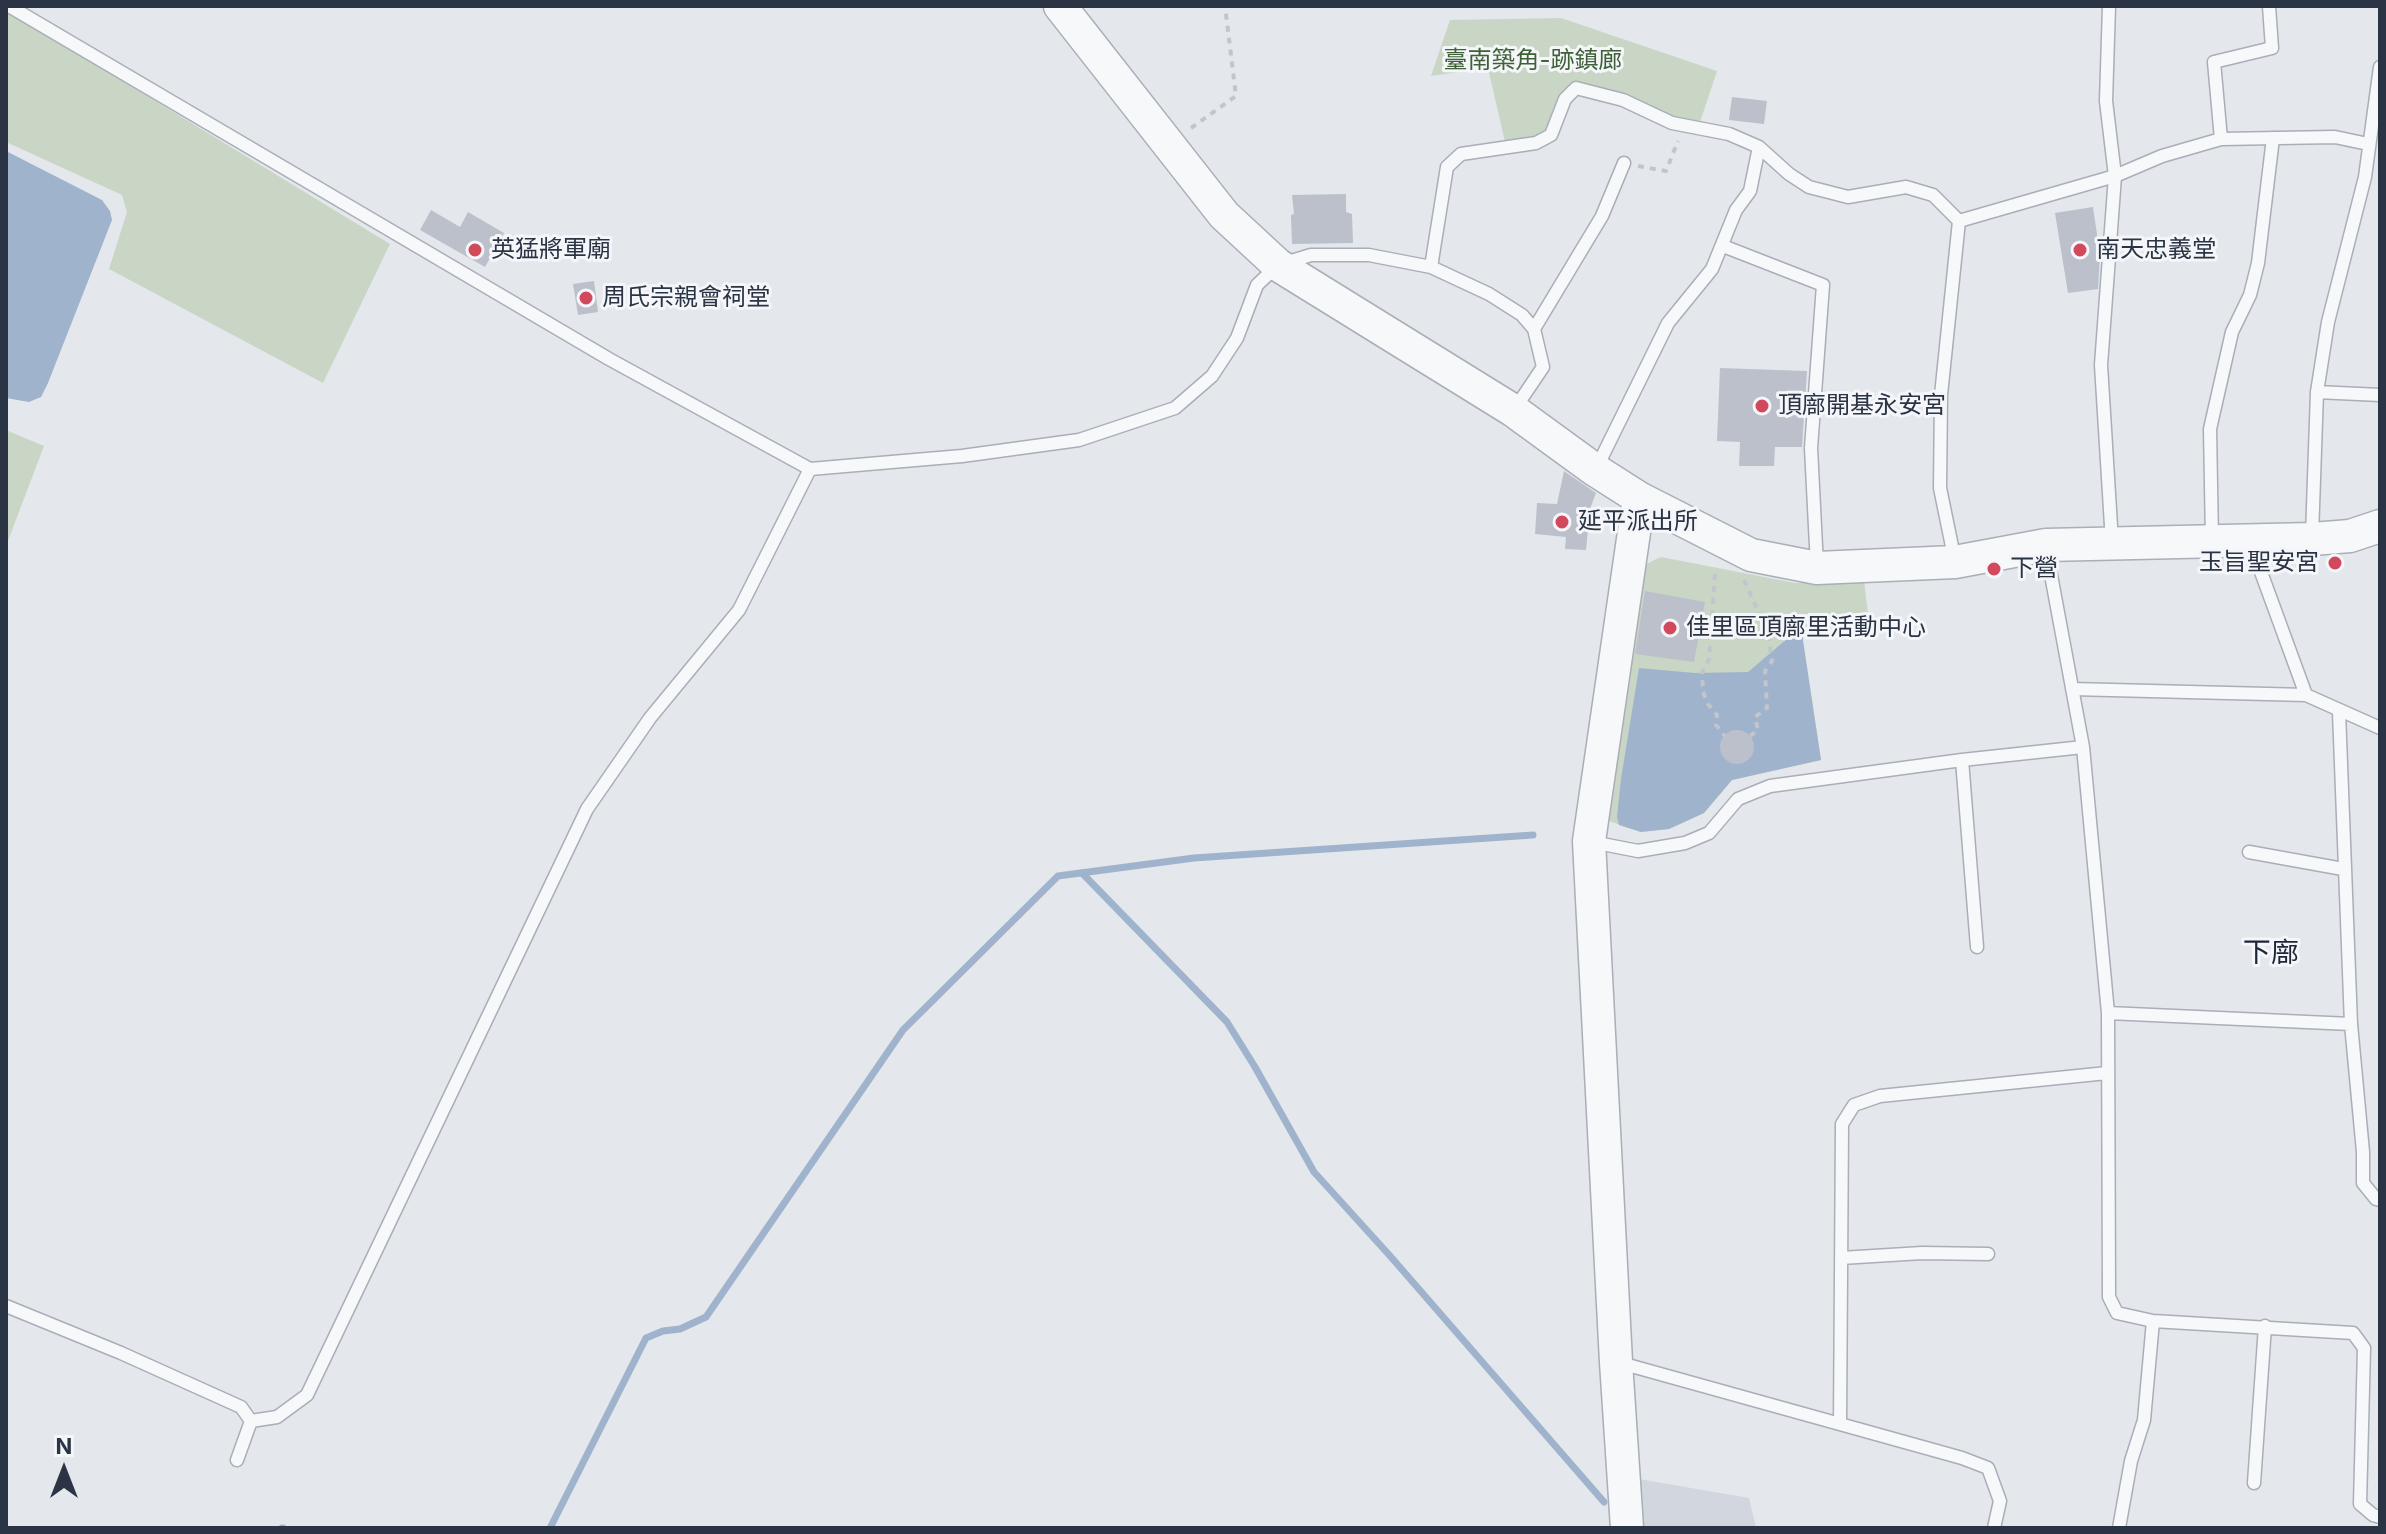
<!DOCTYPE html>
<html>
<head>
<meta charset="utf-8">
<style>
	body { margin:0 }
	#map { position:relative; width:2386px; height:1534px; overflow:hidden; background:#e4e7ec; font-family:Inter,sans-serif }
	canvas { display:block }
	.frame { position:absolute; inset:0; border:8px solid #2b3445; pointer-events:none }
	.north { position:absolute; left:24px; top:1430px; width:80px; height:80px; -webkit-text-stroke:6px #f4f6f9; paint-order:stroke; rotate:0deg; font-size:22px; font-weight:700; line-height:32px; text-align:center; color:#2b3445 }
	.north::after { content:''; display:block; margin:auto; width:28px; height:36px; background:#2b3445; clip-path:polygon(50% 0,100% 100%,50% 72%,0 100%) }
</style>
</head>
<body>
<div id="map">
<canvas width="2386" height="1534"></canvas>
<div class="frame"></div>
<div class="north">N</div>
</div>
<script>
const c = document.querySelector('canvas').getContext('2d');
c.lineJoin = 'round';
function paint(path, color) { c.fillStyle = color; c.fill(path, 'evenodd'); }
const shape = rows => new Path2D(rows.map(r => 'M' + r).join(''));
function stroke(path, color, width, dash) { c.strokeStyle = color; c.lineWidth = width; c.lineCap = dash ? 'butt' : 'round'; c.setLineDash(dash || []); c.stroke(path); }
function label(font, color, halo, rows, align = 'center') {
  c.font = font + ' Inter,"Noto Sans TC",sans-serif'; c.lineWidth = 6; c.setLineDash([]); c.textBaseline = 'middle'; c.strokeStyle = halo; c.fillStyle = color; for (const [text, x, y, turn = 0] of rows) {
    c.save(); c.translate(x, y); c.rotate((+turn || 0) * Math.PI / 180); c.textAlign = isNaN(turn) ? turn : align; if (halo) c.strokeText(text, 0, 0); c.fillText(text, 0, 0); c.restore();
  }
}
paint(shape([
	[1639,1479,1749,1498,1756,1528,1644,1528]
]), '#d2d6de');
paint(shape([
	[6,10,390,244,323,383,109,269,127,212,122,195,6,142],
	[1561,18,1717,71,1700,122,1673,119,1629,96,1572,84,1558,97,1546,130,1529,139,1505,142,1488,68,1431,76,1450,20],
	[6,430,44,446,6,546],
	[1661,557,1795,583,1864,581,1869,622,1801,628,1821,760,1732,780,1704,813,1669,829,1641,832,1606,820,1638,568]
]), '#c9d6c5');
paint(shape([
	[6,151,102,200,110,211,112,220,48,383,41,397,29,402,6,398],
	[1801,627,1821,760,1732,780,1704,813,1669,829,1641,832,1619,825,1617,817,1621,779,1639,668,1695,673,1748,672]
]), '#9fb4cc');
stroke(shape([
	[1082,873,1227,1022,1255,1067,1314,1172,1391,1257,1604,1502],
	[282,1528,283,1528],
	[550,1528,646,1338,663,1331,680,1329,706,1317,903,1030,1058,876,1194,858,1533,835]
]), '#9fb4cc', 7);
paint(shape([
	[1732,97,1767,101,1764,124,1729,120],
	[1346,194,1346,212,1352,214,1353,243,1292,244,1291,215,1294,214,1292,195],
	[2093,207,2100,255,2098,289,2068,293,2055,213],
	[431,210,460,227,468,212,504,233,485,267,420,230],
	[594,281,598,312,578,315,573,284],
	[1720,368,1807,371,1802,447,1775,447,1774,466,1739,466,1740,442,1717,441],
	[1564,471,1596,493,1590,509,1586,550,1565,549,1566,537,1535,534,1537,503,1557,504],
	[1645,591,1705,602,1694,662,1635,654],
	'1720 747a17 17 0 1 1 34 0a17 17 0 1 1-34 0Z'
]), '#bbc0ca');
const service = shape([
	[9,6,609,359,810,469,962,456,1079,440,1175,408,1212,376,1237,338,1257,285,1278,265,1311,255,1369,255,1431,267,1489,294,1522,315,1534,329,1543,367,1514,410],
	[2221,139,2214,62,2272,48,2269,6],
	[1723,246,1823,285,1811,448,1817,566],
	[1431,267,1447,167,1461,154,1536,143,1551,135,1565,99,1576,88,1623,100,1672,123,1729,134,1759,147,1789,174,1809,187,1848,197,1906,187,1933,195,1959,221],
	[1534,329,1602,216,1624,163],
	[2317,392,2380,395],
	[1596,469,1668,323,1712,269,1736,210,1750,191,1759,147],
	[2312,536,2317,392,2328,322,2365,177,2380,67],
	[2212,541,2210,429,2232,332,2250,295,2258,263,2273,138],
	[2112,542,2101,365,2115,176,2162,156,2221,139,2335,137,2368,144],
	[2250,542,2306,695,2380,728],
	[2046,548,2083,747,2108,1013,2109,1297,2117,1313,2153,1321,2353,1333,2364,1348,2360,1504,2373,1515,2380,1517],
	[1955,561,1940,488,1941,395,1959,221,2115,176,2106,101,2109,6],
	[2072,689,2306,695],
	[2339,712,2351,1024,2363,1152,2363,1183,2376,1199,2380,1200],
	[1962,760,1977,947],
	[1592,842,1638,851,1685,843,1709,833,1738,799,1770,786,1962,760,2083,747],
	[2249,852,2343,869],
	[2108,1013,2351,1024],
	[1841,1258,1922,1253,1988,1254],
	[6,1306,121,1353,241,1407,251,1421],
	[1617,1362,1962,1458,1988,1468,2000,1501,1994,1528],
	[1840,1424,1842,1124,1854,1105,1880,1096,2107,1073],
	[237,1460,251,1421,277,1417,307,1395,587,809,650,718,739,610,810,469],
	[2254,1483,2265,1326],
	[2119,1528,2131,1461,2144,1420,2153,1321]
]);
const tertiary = shape([
	[1060,6,1224,215,1278,265,1514,411,1595,470,1639,498,1751,555,1817,568,1955,562,2046,545,2312,539,2350,536,2380,526],
	[1627,1528,1616,1362,1589,841,1639,498]
]);
stroke(service, '#a9aeb7', 15);
stroke(tertiary, '#a9aeb7', 35);
stroke(shape([
	[1191,128,1236,96,1225,6],
	[1638,166,1666,171,1678,141],
	[1715,574,1709,659,1702,673,1703,692,1708,704,1717,715,1716,725,1725,736],
	[1744,580,1768,633,1772,661,1765,671,1767,708,1755,717,1758,730,1750,736]
]), '#c2c5cb', 4, [6, 6]);
stroke(service, '#f7f8fa', 12);
stroke(tertiary, '#f7f8fa', 32);
for (const [x, y, r, color] of [
	[475,250,8,"#d1495b"],
	[2080,250,8,"#d1495b"],
	[586,298,8,"#d1495b"],
	[1762,406,8,"#d1495b"],
	[1562,522,8,"#d1495b"],
	[2335,563,8,"#d1495b"],
	[1994,569,8,"#d1495b"],
	[1670,628,8,"#d1495b"]
]) { const dot = new Path2D(); dot.arc(x, y, r, 0, 2 * Math.PI); c.fillStyle = color; c.fill(dot); stroke(dot, '#f4f6f9', 3); }
label('24px', '#3f6138', '#f4f6f9', [
	["臺南築角-跡鎮廊",1533,61]
]);
label('24px', '#2b3445', '#f4f6f9', [
	["英猛將軍廟",491,250],
	["南天忠義堂",2096,250],
	["周氏宗親會祠堂",602,298],
	["頂廍開基永安宮",1778,406],
	["延平派出所",1578,522],
	["玉旨聖安宮",2319,563,"right"],
	["下營",2010,569],
	["佳里區頂廍里活動中心",1686,628]
], 'left');
label('28px', '#1d2536', '#f4f6f9', [
	["下廍",2271,954]
]);
</script>
</body>
</html>
